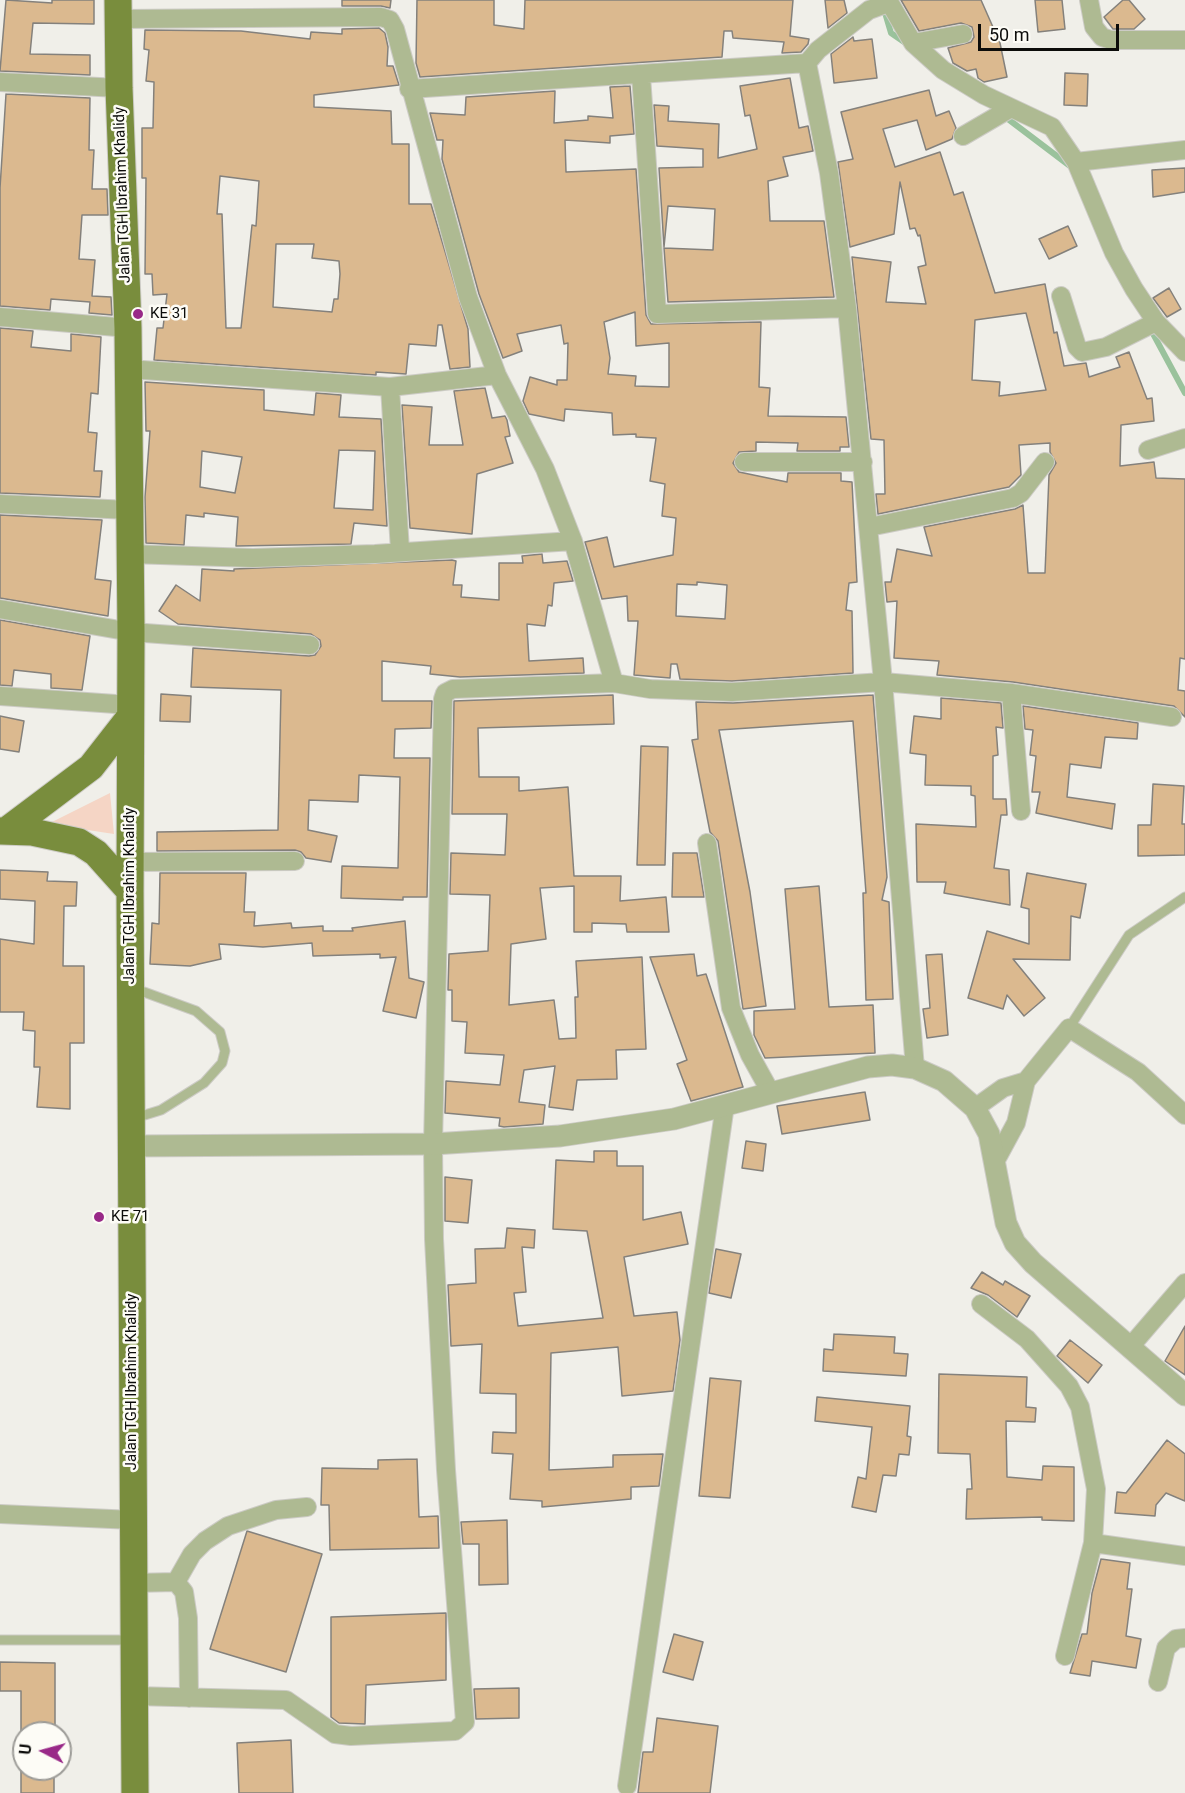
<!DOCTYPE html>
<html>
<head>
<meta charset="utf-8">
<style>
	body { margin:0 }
	#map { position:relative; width:1185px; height:1793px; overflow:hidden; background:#f0efe9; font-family:Roboto,sans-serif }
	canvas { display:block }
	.north { position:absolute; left:12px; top:1721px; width:60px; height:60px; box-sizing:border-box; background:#fdfcf6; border:2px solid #9d9c98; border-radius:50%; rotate:276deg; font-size:16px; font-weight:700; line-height:24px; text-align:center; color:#0c0c0a }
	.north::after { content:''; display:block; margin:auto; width:21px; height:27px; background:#992988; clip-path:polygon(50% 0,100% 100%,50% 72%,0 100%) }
	.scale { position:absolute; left:978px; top:24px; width:141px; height:27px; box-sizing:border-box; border:3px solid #0c0c0a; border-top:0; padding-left:8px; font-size:18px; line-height:21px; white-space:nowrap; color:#0c0c0a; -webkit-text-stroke:4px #fdfcf6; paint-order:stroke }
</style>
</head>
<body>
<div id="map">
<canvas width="1185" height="1793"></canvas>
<div class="north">U</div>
<div class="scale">50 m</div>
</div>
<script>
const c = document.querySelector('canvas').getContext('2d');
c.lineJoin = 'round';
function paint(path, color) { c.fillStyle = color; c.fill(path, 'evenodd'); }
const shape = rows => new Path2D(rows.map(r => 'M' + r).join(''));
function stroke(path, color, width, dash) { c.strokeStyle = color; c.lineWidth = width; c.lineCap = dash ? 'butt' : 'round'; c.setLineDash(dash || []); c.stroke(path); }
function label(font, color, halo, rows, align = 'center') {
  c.font = font + ' Roboto,sans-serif'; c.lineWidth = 5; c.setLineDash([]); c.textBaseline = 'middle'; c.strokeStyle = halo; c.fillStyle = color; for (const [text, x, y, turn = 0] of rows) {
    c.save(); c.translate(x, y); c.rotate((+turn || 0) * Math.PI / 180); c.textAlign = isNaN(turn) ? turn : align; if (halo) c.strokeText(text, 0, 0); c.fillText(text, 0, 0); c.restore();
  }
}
paint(shape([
	[110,793,114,834,48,824]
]), '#f5d5c5');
stroke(shape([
	[883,6,891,33,907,44],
	[1004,116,1070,166],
	[1150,328,1185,393]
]), '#9ac29c', 6);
const building = shape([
	[6,0,52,3,52,0,94,0,94,24,33,23,30,54,90,55,90,75,0,71,6,0],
	[342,0,391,0,390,8,381,6,342,6,342,0],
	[417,0,494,0,494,25,524,29,525,0,793,0,790,36,809,39,808,44,801,52,782,53,784,42,733,38,732,31,724,31,722,57,420,77,416,63,417,0],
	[825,0,844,0,847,13,828,28,825,0],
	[901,0,981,0,1000,43,1007,77,984,82,978,78,976,69,967,71,953,63,948,48,971,42,974,37,972,27,961,23,919,31,901,0],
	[1035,0,1062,0,1065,29,1038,32,1035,0],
	[1123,0,1129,0,1145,19,1134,29,1113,29,1104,17,1123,0],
	[379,28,385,33,388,47,387,66,393,66,399,85,314,95,314,107,391,111,392,144,409,144,409,204,431,204,468,329,470,367,450,369,442,325,438,325,436,346,409,344,406,374,376,372,376,375,154,360,157,328,163,328,167,294,153,295,152,274,145,274,146,178,142,178,142,128,153,128,154,82,146,81,149,50,144,49,145,30,241,31,310,39,311,32,342,34,342,29,379,28],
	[220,176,259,181,256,226,252,225,241,328,226,328,222,214,217,214,220,176],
	[276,244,314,244,312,258,339,261,340,274,338,299,334,299,332,312,273,307,276,244],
	[853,37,854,41,872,39,877,78,834,83,831,54,853,37],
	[1065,73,1088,74,1087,106,1064,105,1065,73],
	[790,78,799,128,808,126,813,151,783,157,788,176,768,181,770,221,824,221,834,297,668,302,664,248,713,250,715,209,668,206,664,247,659,168,703,167,703,149,657,146,654,105,669,106,668,121,719,124,718,158,757,149,750,115,745,116,740,86,790,78],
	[630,86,634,134,610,136,610,143,565,140,566,172,636,169,646,315,651,324,761,322,759,387,770,388,768,416,846,417,849,447,840,447,840,451,797,451,798,443,756,442,756,451,739,452,733,463,739,472,787,482,788,473,841,473,841,481,852,482,857,582,849,583,846,610,852,611,853,673,732,681,680,679,677,664,671,664,670,678,634,675,638,621,628,621,627,596,602,599,585,542,607,537,614,567,673,555,676,518,662,516,665,484,650,481,656,438,636,437,636,434,613,435,612,413,565,409,564,421,529,414,523,401,530,377,557,385,557,380,567,380,568,343,564,344,561,325,517,334,522,351,503,358,479,294,442,159,443,140,437,140,430,113,465,115,466,97,555,91,554,123,588,120,588,116,613,118,610,87,630,86],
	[635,312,636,346,669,343,669,387,635,386,636,376,608,374,610,358,604,322,635,312],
	[697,582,727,585,725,619,676,616,677,584,697,585,697,582],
	[929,90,936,116,949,111,956,128,952,139,926,150,917,120,883,129,895,167,940,152,954,195,963,192,995,293,1045,284,1054,333,1057,332,1064,366,1086,363,1089,377,1120,367,1116,357,1129,352,1147,399,1152,398,1154,421,1121,425,1120,466,1154,462,1156,478,1185,479,1185,659,1180,658,1178,690,1185,691,1185,717,1174,706,1013,682,937,675,939,661,894,658,897,601,887,602,885,582,891,582,897,549,932,556,924,527,1015,509,1023,505,1028,573,1045,573,1049,475,1056,463,1050,452,1050,443,1019,445,1021,475,1009,487,878,514,876,494,885,494,884,440,871,439,852,257,891,262,886,302,926,304,918,267,926,265,920,235,918,236,915,228,910,229,900,182,894,234,850,247,838,162,853,159,841,112,929,90],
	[1026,313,1046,390,999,396,1000,382,972,380,975,320,1026,313],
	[6,94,90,98,89,150,94,150,92,189,107,189,108,215,82,215,79,259,95,260,92,296,111,297,112,315,89,313,90,302,51,299,50,310,0,306,0,188,6,94],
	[1185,168,1185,192,1153,197,1152,170,1185,168],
	[1068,226,1077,246,1049,259,1039,239,1068,226],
	[1169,288,1181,309,1167,317,1153,298,1169,288],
	[0,328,33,331,31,347,71,351,71,334,101,337,98,394,91,393,88,432,97,433,94,471,102,471,100,497,0,493,0,328],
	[145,382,264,390,264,410,314,415,316,393,341,395,339,417,381,419,387,526,354,523,351,544,236,546,238,517,204,513,204,517,186,515,184,545,146,543,145,497,150,431,146,431,145,382],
	[339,450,375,451,373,510,334,508,339,450],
	[202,451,242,457,235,493,200,487,202,451],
	[485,388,492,418,505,416,507,420,510,436,505,437,513,463,477,474,472,534,410,528,402,405,432,407,429,445,463,445,454,391,485,388],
	[0,515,102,520,95,579,111,581,108,616,0,598,0,515],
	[542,554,543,563,567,561,573,581,554,583,552,606,548,605,545,626,527,624,529,661,583,658,584,673,460,677,430,674,431,666,382,661,382,701,432,701,431,728,395,729,394,758,430,758,427,897,403,897,403,900,341,898,342,866,398,868,400,777,359,775,358,802,309,800,308,830,337,836,331,862,306,858,301,852,295,850,157,851,157,832,278,830,281,690,191,687,193,648,309,656,315,655,321,646,320,640,311,634,178,624,159,611,176,585,200,601,202,569,234,571,234,569,452,560,456,561,453,585,462,585,461,597,499,600,499,563,523,563,522,556,542,554],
	[0,620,90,636,82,690,51,688,51,674,14,670,12,686,0,685,0,620],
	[161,694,191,696,190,722,160,721,161,694],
	[613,695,614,724,478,728,479,777,519,777,519,791,568,787,574,876,621,876,620,901,666,897,669,932,627,932,626,924,592,923,592,932,574,932,574,886,540,888,546,939,511,944,509,1005,554,1000,559,1039,576,1038,575,997,578,997,576,961,642,957,646,1049,616,1050,617,1079,577,1080,573,1110,549,1107,555,1066,524,1070,519,1102,545,1105,543,1124,504,1127,499,1126,500,1118,445,1113,446,1081,500,1085,504,1055,465,1053,467,1022,452,1021,452,990,448,990,449,954,488,951,490,895,450,894,451,853,505,855,507,814,452,814,454,701,613,695],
	[873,695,887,877,882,900,889,902,893,999,866,1000,863,893,866,893,853,721,719,730,750,892,766,1006,743,1009,718,841,710,832,692,740,698,739,696,702,733,703,873,695],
	[941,698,1001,703,1003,728,996,727,998,755,993,756,993,799,1006,799,1007,815,1001,815,994,868,1009,870,1010,905,944,893,946,882,917,882,916,824,976,827,975,796,971,795,971,786,925,785,926,755,910,753,914,716,941,719,941,698],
	[1023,706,1138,723,1137,739,1105,737,1101,768,1070,764,1067,797,1115,804,1112,829,1036,813,1040,792,1032,792,1036,756,1030,755,1033,730,1025,729,1023,706],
	[0,716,24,721,19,752,0,749,0,716],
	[641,746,668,747,665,865,637,865,641,746],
	[1153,784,1184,786,1182,824,1185,824,1185,855,1138,856,1138,825,1151,825,1153,784],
	[673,853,697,853,704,897,672,897,673,853],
	[0,870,48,872,47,881,77,882,76,906,64,906,63,966,84,966,84,1043,70,1043,70,1109,37,1107,40,1067,34,1067,35,1031,23,1030,24,1012,0,1012,0,939,34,944,35,901,0,899,0,870],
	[160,873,246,873,244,912,255,912,254,926,291,923,292,928,323,926,323,931,353,931,352,928,405,921,409,978,424,982,416,1018,383,1011,396,957,380,958,380,954,313,956,312,943,263,947,219,944,221,959,190,966,150,964,152,923,159,924,160,873],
	[1027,873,1086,884,1080,918,1071,916,1070,960,1013,959,1045,998,1024,1016,1007,995,1003,1009,968,998,987,931,1029,944,1029,909,1021,907,1027,873],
	[819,886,829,1007,873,1005,875,1053,765,1058,754,1035,754,1011,795,1009,785,889,819,886],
	[694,954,697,976,706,974,743,1087,691,1101,677,1064,687,1060,650,957,694,954],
	[942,954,948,1035,927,1038,923,1009,930,1008,926,955,942,954],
	[865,1092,870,1120,782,1134,777,1106,865,1092],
	[746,1141,766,1144,763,1171,742,1168,746,1141],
	[594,1151,617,1151,617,1166,643,1166,643,1220,681,1212,688,1244,624,1257,634,1316,677,1312,680,1340,673,1391,622,1396,618,1347,551,1353,549,1470,613,1467,613,1455,663,1454,659,1486,631,1487,631,1499,542,1507,542,1501,510,1499,513,1454,492,1453,493,1432,516,1433,516,1394,480,1393,482,1344,451,1346,448,1285,476,1283,475,1249,505,1248,507,1228,535,1230,534,1248,522,1247,526,1292,514,1293,518,1326,603,1318,587,1231,553,1229,556,1160,594,1162,594,1151],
	[445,1177,472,1180,468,1223,445,1221,445,1177],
	[716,1249,741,1254,731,1298,709,1293,716,1249],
	[982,1272,1003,1285,1005,1281,1030,1296,1017,1317,988,1295,971,1288,982,1272],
	[1185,1326,1185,1375,1165,1361,1185,1326],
	[834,1334,895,1337,894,1353,908,1354,906,1376,823,1371,824,1349,833,1350,834,1334],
	[1070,1340,1102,1365,1088,1383,1057,1356,1070,1340],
	[939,1374,1027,1377,1026,1407,1036,1408,1035,1422,1006,1421,1007,1477,1042,1480,1043,1466,1074,1467,1074,1521,1042,1520,1042,1517,966,1519,967,1489,972,1489,970,1454,938,1453,939,1374],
	[710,1378,741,1381,730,1498,699,1496,710,1378],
	[817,1397,910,1406,907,1436,911,1437,909,1455,899,1454,896,1476,883,1475,876,1512,852,1507,858,1477,866,1479,872,1427,815,1421,817,1397],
	[1167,1440,1185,1454,1185,1501,1166,1493,1156,1505,1155,1516,1115,1513,1117,1492,1126,1493,1167,1440],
	[417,1459,419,1517,438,1516,439,1548,330,1550,329,1505,321,1505,322,1468,378,1469,378,1460,417,1459],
	[507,1520,508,1584,479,1585,479,1544,463,1544,461,1522,507,1520],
	[247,1531,322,1554,286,1672,210,1649,247,1531],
	[1101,1559,1130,1563,1127,1589,1132,1589,1126,1636,1141,1639,1136,1668,1092,1661,1090,1676,1070,1673,1082,1634,1087,1634,1092,1593,1101,1559],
	[446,1613,446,1680,366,1685,365,1724,339,1723,331,1717,331,1617,446,1613],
	[674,1634,703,1642,693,1680,663,1672,674,1634],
	[0,1662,55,1663,55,1733,21,1733,21,1691,0,1691,0,1662],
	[519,1688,519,1718,476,1719,474,1689,519,1688],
	[657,1718,718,1726,710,1793,638,1793,643,1752,653,1752,657,1718],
	[291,1740,293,1793,239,1793,237,1743,291,1740],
	[21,1769,54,1769,54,1793,21,1793,21,1769]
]);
paint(building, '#dbb98f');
stroke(building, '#84817c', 1.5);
const service = shape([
	[133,988,196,1011,220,1032,225,1051,222,1063,204,1083,161,1110,135,1118],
	[1069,1028,1129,935,1185,897],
	[0,1640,131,1640]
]);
const minor = shape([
	[888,0,913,43,943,70,984,95,1052,127,1076,162,1114,253,1134,289,1156,322,1185,352],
	[1089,0,1094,27,1102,37,1111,40,1185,40],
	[119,19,381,17,390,20,395,29,468,297,497,375,545,469,573,541,614,683,453,689,445,693,443,699,433,1144,434,1239,446,1470,465,1722,455,1731,351,1736,335,1734,286,1700,135,1696],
	[913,43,963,34],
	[807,63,818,50,869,10,888,3],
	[641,75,657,314,847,308],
	[0,82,119,88],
	[409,89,807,63,829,173,847,308,883,682,915,1068],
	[963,136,1011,108],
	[1076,162,1185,150],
	[1061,296,1077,347,1082,352,1106,347,1156,322],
	[0,317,128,328],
	[128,369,390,387,497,375],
	[390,387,400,551],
	[1148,450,1185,438],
	[744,462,863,462],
	[0,504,129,510],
	[869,527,1013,498,1021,493,1045,462],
	[130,554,253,558,375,554,573,541],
	[0,609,131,632,310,645],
	[614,683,650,689,732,692,883,682,1011,693,1172,717],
	[1011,693,1021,811],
	[0,696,130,705],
	[707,843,731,1008,750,1055,771,1093],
	[130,862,295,861],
	[975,1108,1003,1088,1026,1081],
	[996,1160,1016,1123,1026,1081,1069,1028,1138,1072,1185,1115],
	[981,1304,1027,1339,1069,1386,1080,1407,1096,1489,1093,1543,1185,1556],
	[1130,1347,1185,1283],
	[0,1514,133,1520],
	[176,1582,192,1554,205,1541,228,1526,276,1510,307,1507],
	[133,1583,176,1582,184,1592,188,1618,189,1698],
	[1065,1656,1093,1543],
	[1158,1682,1166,1648,1176,1639,1185,1638],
	[627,1786,725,1105]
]);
const tertiary = shape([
	[132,1146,433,1144,560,1136,674,1119,868,1067,892,1065,915,1068,944,1081,975,1108,989,1134,1006,1223,1015,1243,1033,1263,1185,1395]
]);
const primary = shape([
	[118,0,119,88,128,328,131,632,130,891,135,1793],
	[1,831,32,832,79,842,96,853,130,891],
	[6,831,91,767,130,717]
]);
stroke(service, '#cccbc5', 11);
stroke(minor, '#cccbc5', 20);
stroke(tertiary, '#cccbc5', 23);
stroke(primary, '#cccbc5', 29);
stroke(service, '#aeba92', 9);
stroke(minor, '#aeba92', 18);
stroke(tertiary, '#aeba92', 21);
stroke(primary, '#798d3d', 27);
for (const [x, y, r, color] of [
	[138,314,6,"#992988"],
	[99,1217,6,"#992988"]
]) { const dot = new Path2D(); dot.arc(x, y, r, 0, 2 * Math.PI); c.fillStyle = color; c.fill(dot); stroke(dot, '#fdfcf6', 2); }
label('15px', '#0c0c0a', '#fdfcf6', [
	["Jalan TGH Ibrahim Khalidy",123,195,-92],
	["Jalan TGH Ibrahim Khalidy",130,896,-90],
	["Jalan TGH Ibrahim Khalidy",132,1382,-90]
]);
label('15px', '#0c0c0a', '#fdfcf6', [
	["KE 31",150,314],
	["KE 71",111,1217]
], 'left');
</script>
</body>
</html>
